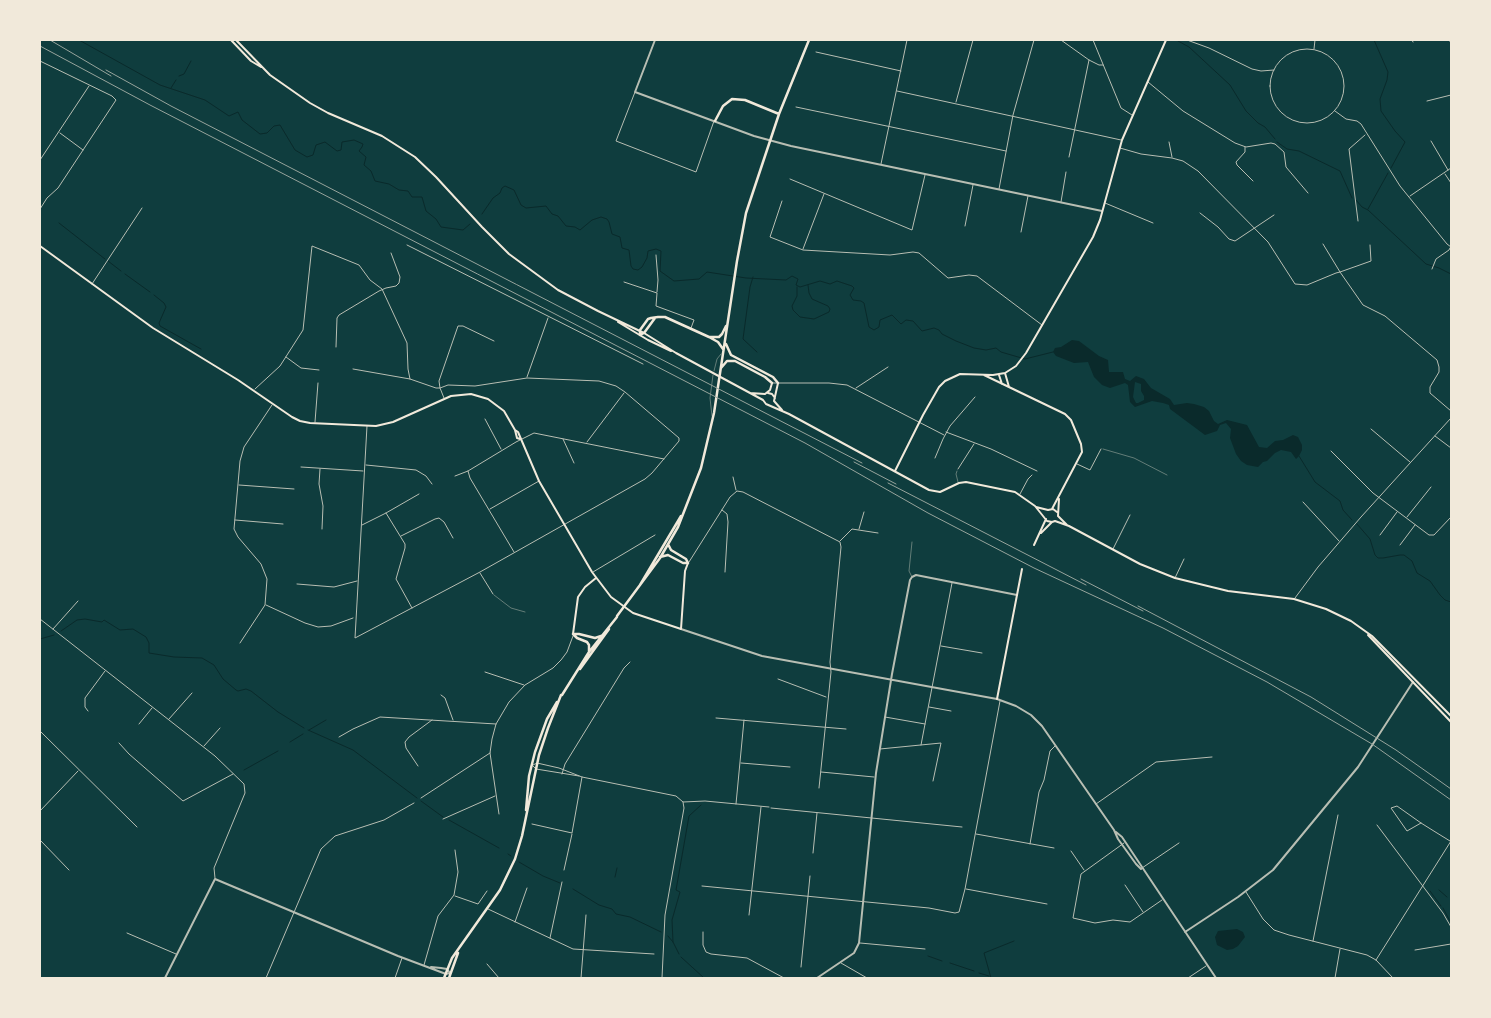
<!DOCTYPE html>
<html>
<head>
<meta charset="utf-8">
<style>
	body { margin:0 }
	#map { position:relative; width:1491px; height:1018px; overflow:hidden; background:#0f3d3e; font-family:Figtree,sans-serif }
	canvas { display:block }
	.frame { position:absolute; inset:0; border:41px solid #f1e9da; pointer-events:none }
</style>
</head>
<body>
<div id="map">
<canvas width="1491" height="1018"></canvas>
<div class="frame"></div>
</div>
<script>
const c = document.querySelector('canvas').getContext('2d');
c.lineJoin = 'round';
function paint(path, color) { c.fillStyle = color; c.fill(path, 'evenodd'); }
const shape = rows => new Path2D(rows.map(r => 'M' + r).join(''));
function stroke(path, color, width, dash) { c.strokeStyle = color; c.lineWidth = width; c.lineCap = dash ? 'butt' : 'round'; c.setLineDash(dash || []); c.stroke(path); }
paint(shape([
	[1072,340,1079,341,1099,356,1108,360,1109,372,1123,372,1125,379,1130,381,1136,376,1144,379,1151,388,1170,399,1174,405,1187,403,1194,404,1204,407,1209,411,1214,421,1218,424,1227,420,1247,425,1259,447,1267,448,1275,441,1283,440,1293,435,1298,437,1302,445,1302,450,1299,456,1296,459,1291,452,1281,450,1275,453,1267,461,1263,462,1258,467,1247,465,1241,461,1236,454,1230,438,1231,429,1226,423,1220,425,1217,431,1205,435,1170,409,1169,405,1163,403,1152,401,1135,407,1130,402,1128,385,1125,383,1110,388,1102,385,1094,377,1088,362,1074,363,1056,356,1053,352,1055,348,1061,347],
	[1135,382,1141,384,1141,391,1144,396,1144,400,1138,403,1136,403,1133,397],
	[1237,929,1243,932,1245,937,1238,946,1233,949,1227,950,1217,945,1215,937,1218,931]
]), '#0a2a2b');
stroke(shape([
	[79,40,160,85,205,100,229,116,238,112,242,120,260,134,267,133,274,126,280,125,295,150,307,157,313,155,316,145,325,142,337,151,341,150,342,142,354,140,363,144,362,147,359,151,366,157,364,165,371,171,375,181,389,184,399,190,408,191,412,197,422,197,426,211,436,219,441,227,463,230,470,224],
	[1374,40,1388,72,1387,80,1380,99,1381,111,1395,131,1405,142,1391,168],
	[1178,41,1189,47,1230,85,1246,111,1258,123,1265,127,1275,139],
	[179,76,184,74,191,61],
	[171,88,176,80],
	[1277,142,1287,149,1299,151,1340,171,1352,198],
	[1356,200,1362,207,1368,210,1426,264,1439,268,1451,274],
	[1368,209,1388,173],
	[482,214,493,198,500,193,502,188,505,186,514,190,521,205,526,208,546,206,552,214,558,216,566,226,575,227,580,230,592,220,601,217,607,219,609,222,612,234,620,237,622,248,629,250,631,266,633,269,638,270,642,267,647,258,648,251,656,249,661,251,660,271,674,281,699,279,707,272,746,278,786,280,792,276,798,279,796,285,800,287,820,281,830,284,837,281,852,286,854,288,850,295,853,300,861,301,864,303,869,327,874,330,879,327,880,320,892,315,901,324,906,320,913,321,922,331,934,328,939,330,942,334,956,341,974,348,986,350,996,348,1001,352,1025,359,1053,352],
	[59,223,105,259],
	[108,261,121,271],
	[125,274,150,292],
	[753,277,750,287,743,339,757,352],
	[797,287,797,296,792,306,793,310,800,317,814,319,829,312,830,309,828,306,812,299,809,293,808,285],
	[154,295,164,303,166,307,159,323,160,326,201,349],
	[1299,456,1315,482,1340,501,1343,510,1352,520],
	[1357,524,1370,539,1375,555,1378,558,1383,558,1400,555,1404,555,1412,561,1417,573,1430,581,1440,595,1445,600,1451,602],
	[61,631,77,620,85,619,102,622,104,620,120,630,133,629,146,637,149,643,149,653,174,657,202,658,214,665,223,679,236,690,238,691,246,689,251,691,278,712,304,728],
	[40,639,54,635],
	[308,730,353,750,417,798],
	[309,730,326,720],
	[290,742,303,734],
	[244,770,278,751],
	[421,801,443,817],
	[449,820,499,848],
	[508,854,511,856],
	[519,862,543,876,560,883],
	[615,877,617,868],
	[573,889,599,905,612,909,616,914,630,917,661,932],
	[1439,890,1447,897],
	[1430,891,1441,906],
	[1443,908,1451,923],
	[668,936,673,942,679,954],
	[673,942,672,920,680,892,676,890,689,816,701,805],
	[928,956,942,961],
	[681,957,704,978],
	[950,963,974,971],
	[979,973,989,976],
	[991,978,984,953,1014,941]
]), '#0a2a2b', 1);
stroke(shape([
	[714,371,717,359,721,354],
	[712,416,710,398,713,375],
	[1103,449,1134,458,1167,475],
	[957,471,956,474,958,482],
	[912,577,909,571,912,542],
	[494,595,511,608,525,612]
]), '#b8beb3', 0.5);
stroke(shape([
	[946,432,991,449,1037,471],
	[935,458,943,439,950,426,975,397],
	[958,469,974,444]
]), '#b8beb3', 1);
stroke(shape([
	[1061,40,1089,60,1099,65,1103,65],
	[1093,40,1121,108,1132,115],
	[1187,40,1209,48,1252,69,1261,71,1274,70],
	[1412,40,1413,42],
	[1449,40,1451,43],
	[1314,49,1315,40],
	'1270 86a37 37 0 1 1 74 0a37 37 0 1 1-74 0Z',
	[816,52,901,71],
	[40,61,112,96,116,100,58,188,47,198,40,209],
	[1148,82,1183,111,1235,143,1246,147,1271,143,1275,144,1284,152,1286,167,1308,193],
	[897,91,1121,140],
	[635,92,616,141,696,172,714,121],
	[1427,101,1451,95],
	[956,102,973,40],
	[796,107,1006,151],
	[1335,111,1346,119,1357,121,1361,124,1400,186,1447,244,1451,247],
	[60,133,83,150],
	[1431,141,1448,170],
	[1169,142,1172,157],
	[1245,147,1245,152,1236,162,1237,165,1253,181],
	[1120,148,1141,154,1172,158,1183,161,1198,171,1268,242,1295,284,1307,285,1336,273,1340,272,1363,305,1385,316,1437,360,1439,367,1439,372,1430,387,1430,393,1451,411],
	[1069,157,1089,60],
	[40,160,89,86],
	[881,164,907,40],
	[1445,174,1451,183],
	[790,179,912,230,925,175],
	[999,189,1013,115,1034,40],
	[1410,196,1451,168],
	[782,201,770,237,803,250,890,255,913,252,919,253,948,278,969,275,977,276,1042,325],
	[1061,202,1066,172],
	[1105,203,1153,223],
	[1200,213,1218,227,1229,239,1235,241,1274,215],
	[1358,221,1349,149,1365,135],
	[965,226,973,185],
	[1021,232,1028,196],
	[1323,244,1340,272,1371,261,1370,245],
	[407,245,643,364],
	[803,249,824,194],
	[656,255,658,280,657,292],
	[1432,269,1436,259,1449,250,1450,248],
	[624,282,657,293,656,306,694,320,691,328],
	[92,284,142,208],
	[336,347,337,318,339,315,379,291,386,288,396,286,399,283,400,277,391,253],
	[286,357,301,368,319,370],
	[353,369,410,379,436,388,440,388,439,381,458,326,463,326,494,341],
	[527,377,548,318],
	[773,383,829,383,847,385,944,435],
	[856,388,888,367],
	[255,389,280,366,303,330,312,246,359,265,370,280,382,289,407,343,408,369,410,379],
	[485,419,501,449],
	[315,422,318,383],
	[367,426,355,638,480,572,645,479,652,473,679,441,679,438,625,392,616,386,599,381,527,378,475,386,448,385,440,388,444,398],
	[1371,429,1410,462],
	[1435,436,1451,448],
	[563,439,574,463],
	[587,442,624,393],
	[1331,451,1373,493,1429,535,1434,535,1451,517],
	[1077,464,1090,470,1101,449],
	[366,465,416,470,426,476,432,484],
	[301,467,363,471],
	[320,469,319,484,323,506,322,529],
	[468,471,470,478,514,552],
	[455,476,468,471,516,442,534,433,664,459],
	[733,477,736,490],
	[239,485,294,489],
	[1020,494,1028,479,1032,475],
	[1303,502,1339,541],
	[490,509,539,481],
	[722,510,727,514,728,522,725,572],
	[386,513,405,544,405,548,396,579,412,608],
	[1407,517,1431,487],
	[235,520,283,524],
	[362,525,386,513,419,494],
	[859,529,864,512],
	[1380,535,1397,512],
	[401,536,435,519,439,518,444,522,453,538],
	[840,541,852,529,878,533],
	[1400,545,1415,525],
	[1113,549,1130,515],
	[689,562,730,497,737,491,743,492,840,542,841,547,830,662,831,672,819,788],
	[593,572,655,535],
	[480,573,493,594],
	[1175,578,1184,559],
	[297,584,334,587,357,581],
	[1295,598,1318,567,1361,517,1451,418],
	[266,605,305,623,318,627,331,626,353,618],
	[40,619,215,756,244,784,245,793,214,868,215,878],
	[53,629,78,601],
	[240,643,265,605,267,579,261,564,238,537,234,529,240,461,244,447,272,405],
	[941,646,982,653],
	[485,672,524,685],
	[778,679,826,697],
	[441,695,445,698,453,720],
	[929,707,951,711],
	[88,711,85,707,85,698,105,671],
	[885,717,925,724],
	[716,718,846,729],
	[169,719,192,693],
	[139,724,152,708],
	[40,731,137,827],
	[339,737,353,729,380,717,496,724],
	[119,743,129,754,183,801,233,774],
	[921,745,952,583],
	[204,746,220,728],
	[880,749,941,743,933,781],
	[741,763,790,767],
	[533,765,537,763,559,768,582,777,676,796,683,802,705,801,769,807],
	[418,766,406,748,405,742,409,737,432,720],
	[533,766,536,769,579,776],
	[821,772,874,777],
	[562,774,565,764,624,668,630,662],
	[421,798,490,753],
	[736,804,744,720],
	[1096,804,1156,762,1212,757],
	[771,808,962,827],
	[40,811,78,771],
	[499,814,490,753,492,739,496,724,509,702,525,685,553,668,561,660,567,652,573,636],
	[443,819,495,796],
	[1421,823,1407,831,1391,808,1397,806,1421,823,1437,833,1450,841],
	[532,824,572,833,582,777],
	[1377,825,1443,913,1451,927],
	[976,834,1054,848],
	[40,840,69,870],
	[1124,843,1081,874,1073,918,1095,923,1113,920,1130,922,1162,900],
	[1030,844,1039,792,1044,780,1050,751,1055,746],
	[1071,851,1084,870],
	[813,853,817,813],
	[1142,868,1179,843],
	[564,870,572,834],
	[1125,885,1143,912],
	[702,886,929,908,955,913,959,912,965,889,1000,701],
	[966,889,1047,904],
	[1246,892,1263,919,1274,930,1289,935,1367,955,1376,960,1393,978],
	[455,896,478,904,487,891],
	[488,909,573,949,654,954],
	[749,915,761,807],
	[515,922,527,888],
	[703,932,703,945,706,952,711,954,747,958,784,978],
	[127,933,176,954],
	[550,938,562,882],
	[1313,941,1338,815],
	[860,943,925,949],
	[1415,950,1451,944],
	[1376,960,1451,841],
	[841,963,867,978],
	[487,964,499,978],
	[424,965,438,916,454,895,458,872,455,850],
	[801,967,810,876],
	[266,978,321,849,335,836,384,820,414,803],
	[395,978,402,958],
	[581,978,586,915],
	[662,978,665,915,684,808,683,802],
	[1188,978,1206,966],
	[1335,978,1340,949]
]), '#b8beb3', 1);
stroke(shape([
	[655,40,635,92,754,136,791,146,1102,211],
	[681,629,762,656,997,699,1016,706,1031,715,1042,726,1114,830,1118,839,1136,864,1141,869],
	[1116,832,1122,837,1216,978],
	[1185,932,1238,897,1273,870,1358,767,1413,682],
	[431,967,441,968,447,969,450,973],
	[165,978,215,879,398,956,446,974,450,973],
	[817,978,854,953,859,943,876,773,892,674,910,580,912,577,916,575,1017,595]
]), '#b8beb3', 2);
stroke(shape([
	[231,40,251,61,261,67],
	[236,40,270,75,310,103,328,113,382,136,415,157,436,177,482,227,509,254,558,290,598,311,644,333,676,353,763,400,766,404,789,414,929,490,940,492,959,483,966,482,1015,492,1035,506,1047,521,1052,522],
	[40,246,153,328,238,380,292,417,300,421,310,423,376,426,393,422,451,396,471,394,488,399,504,411,515,430,518,432,539,481,592,572,611,597,633,613,681,629,685,571,688,563],
	[618,322,648,340,671,351],
	[1005,373,1009,387],
	[984,375,1065,414,1071,420,1081,444,1082,452,1052,509],
	[999,375,1002,384],
	[778,383,774,401,782,410],
	[750,393,765,394,770,390,772,383],
	[768,393,772,394,775,398],
	[515,430,517,438,520,439],
	[895,471,923,415,939,387,945,381,960,374,993,375,1005,373,1016,366,1026,353,1093,237,1100,220,1122,140,1166,40],
	[1059,499,1058,516,1067,525],
	[1036,507,1048,510,1053,509,1057,512],
	[1041,533,1052,522,1055,521,1069,526,1140,564,1175,578,1228,591,1294,599,1326,609,1351,621,1372,636,1451,716],
	[1034,545,1046,519],
	[573,634,578,597,585,587,596,578],
	[1368,635,1451,722],
	[997,699,1022,569]
]), '#f1e9da', 2);
stroke(shape([
	[715,121,723,106,732,99,745,100,779,114],
	[655,318,644,333,640,335,640,330,648,319,651,318,658,317,665,317,709,337,718,342,723,349],
	[710,337,719,337,722,334,726,326],
	[726,344,731,355,773,377,778,383],
	[721,368,727,361,735,361,765,377,772,383],
	[668,544,671,550,686,559,688,563],
	[660,557,668,555,683,563,688,563],
	[640,585,660,558,678,527,701,468,714,413,737,261,746,213,779,114,809,40],
	[617,616,640,585,681,516],
	[573,634,579,634,595,638,601,636],
	[573,634,577,638,587,642,589,645,589,651],
	[580,669,609,629],
	[562,695,589,652,617,617],
	[526,810,529,776,535,752,547,719,557,702],
	[444,978,452,958,500,890,515,859,522,836,539,755,548,728,561,695],
	[449,978,458,953]
]), '#f1e9da', 2.5);
stroke(shape([
	[50,40,111,76],
	[40,46,150,105,805,443,928,513,1034,568,1163,628,1267,682,1372,744,1451,800],
	[106,70,171,106,862,463],
	[854,462,896,484],
	[888,483,1086,585],
	[1081,579,1143,611],
	[1138,606,1311,697,1396,750,1451,789]
]), '#97a49c', 1);
</script>
</body>
</html>
